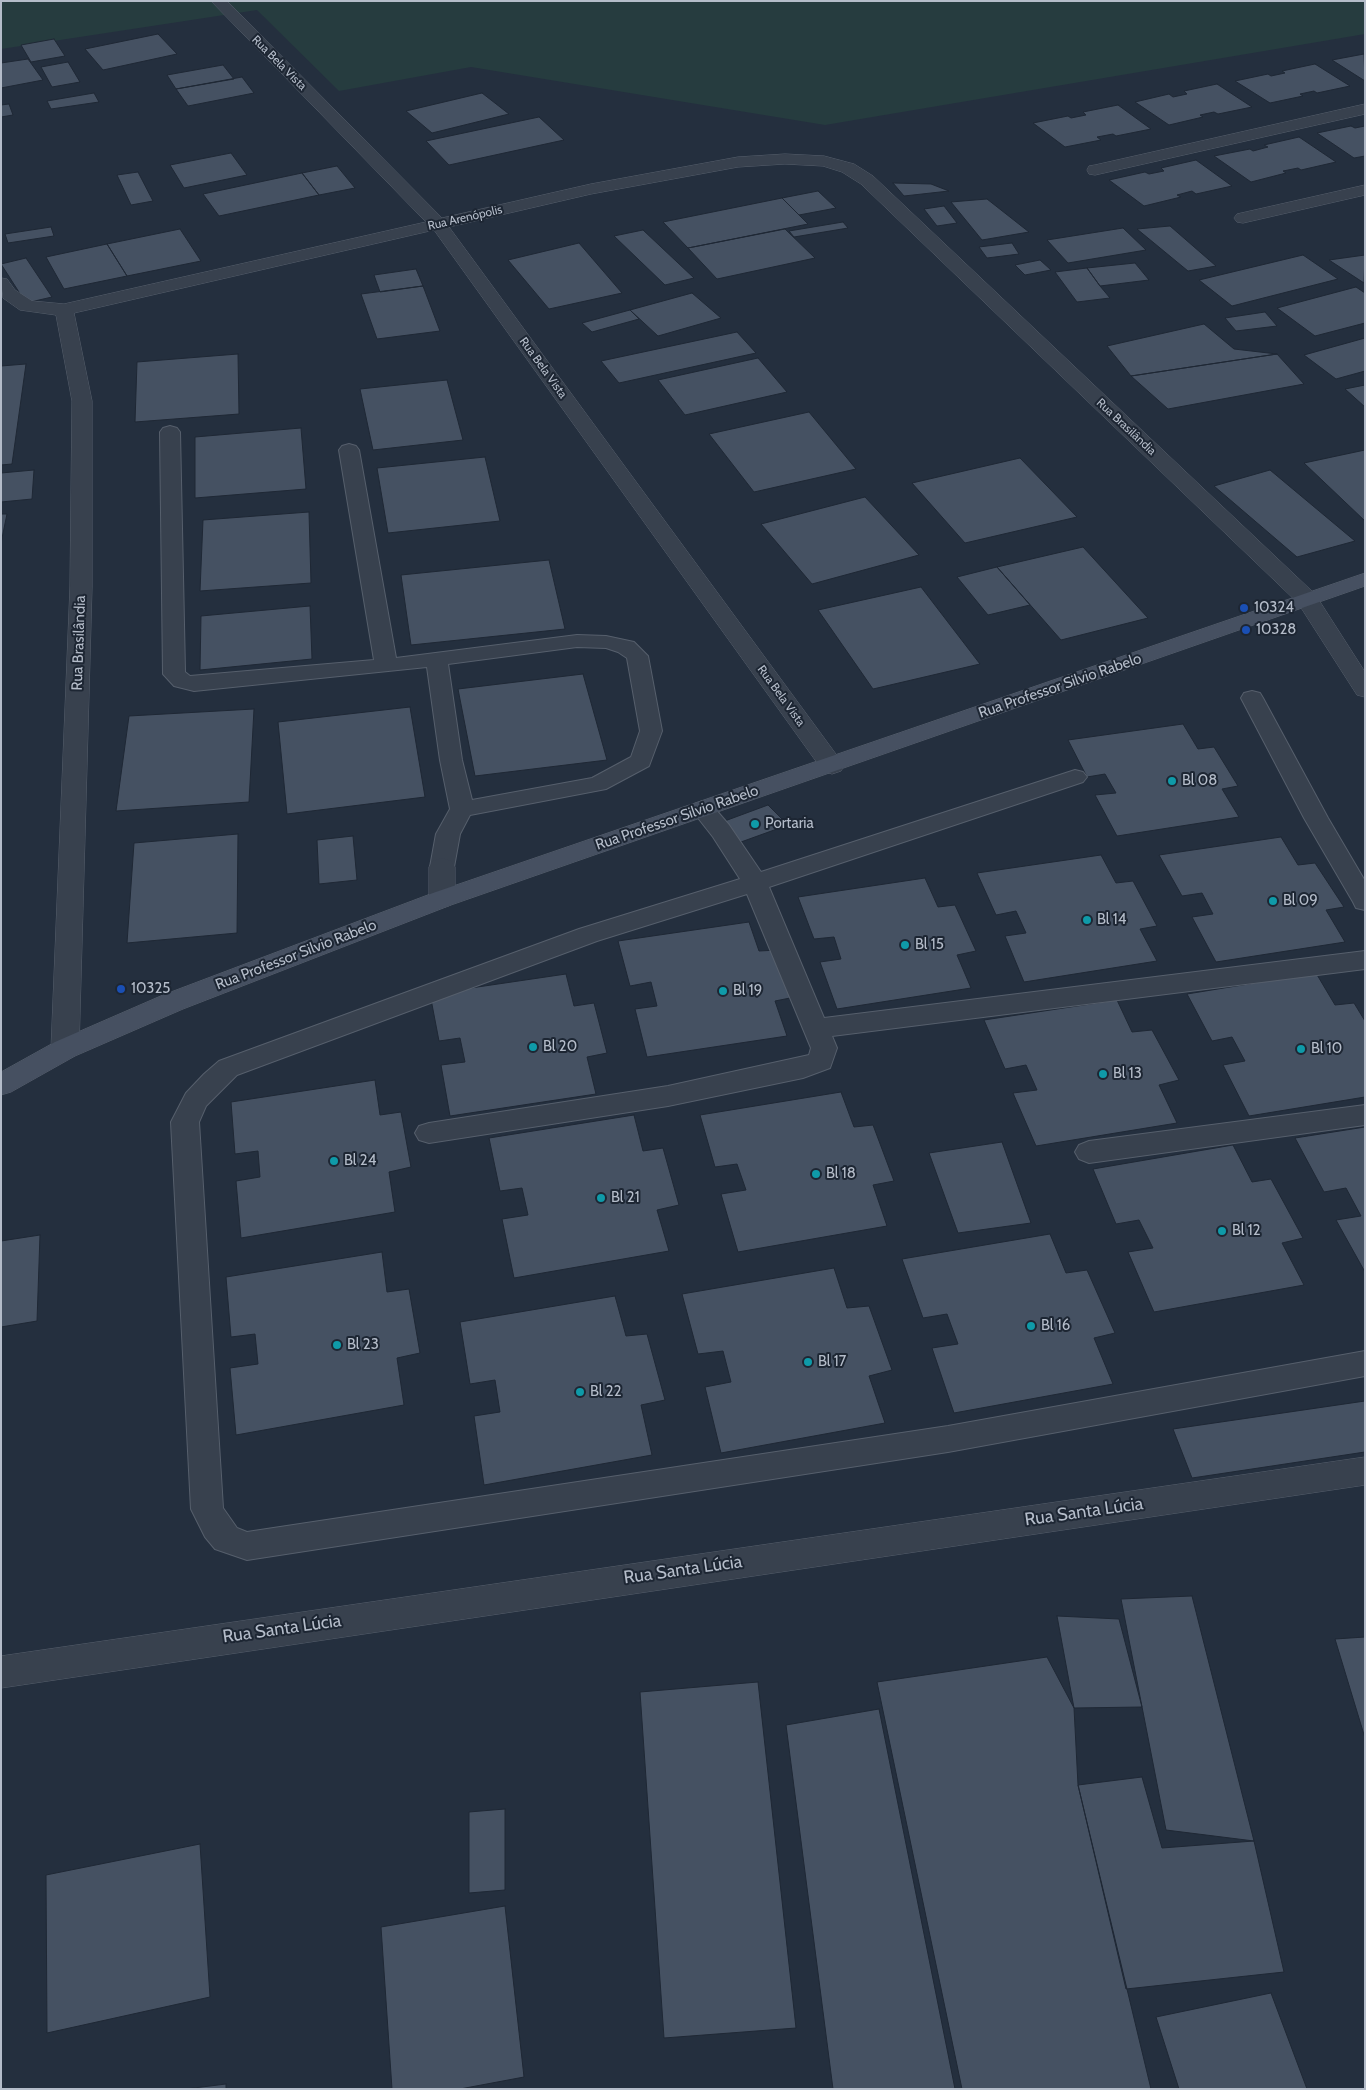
<!DOCTYPE html>
<html>
<head>
<meta charset="utf-8">
<style>
	body { margin:0 }
	#map { position:relative; width:1366px; height:2090px; overflow:hidden; background:#242f3e; font-family:Cabin,sans-serif }
	canvas { display:block }
	.frame { position:absolute; inset:0; border:2px solid #b4bcc9; pointer-events:none }
</style>
</head>
<body>
<div id="map">
<canvas width="1366" height="2090"></canvas>
<div class="frame"></div>
</div>
<script>
const c = document.querySelector('canvas').getContext('2d');
c.lineJoin = 'round';
function paint(path, color) { c.fillStyle = color; c.fill(path, 'evenodd'); }
const shape = rows => new Path2D(rows.map(r => 'M' + r).join(''));
function stroke(path, color, width, dash) { c.strokeStyle = color; c.lineWidth = width; c.lineCap = dash ? 'butt' : 'round'; c.setLineDash(dash || []); c.stroke(path); }
function label(font, color, halo, rows, align = 'center') {
  c.font = font + ' Cabin,sans-serif'; c.lineWidth = 4; c.setLineDash([]); c.textBaseline = 'middle'; c.strokeStyle = halo; c.fillStyle = color; for (const [text, x, y, turn = 0] of rows) {
    c.save(); c.translate(x, y); c.rotate((+turn || 0) * Math.PI / 180); c.textAlign = isNaN(turn) ? turn : align; if (halo) c.strokeText(text, 0, 0); c.fillText(text, 0, 0); c.restore();
  }
}
paint(shape([
	[1,1,1365,1,1365,34,825,125,471,67,339,91,257,10,1,49]
]), '#263c3f');
const building = shape([
	[158,34,177,54,103,70,85,49,158,34],
	[54,39,65,56,31,62,21,45,54,39],
	[1364,54,1365,81,1332,60,1364,54],
	[28,59,43,80,1,88,1,63,28,59],
	[68,62,80,82,52,87,41,67,68,62],
	[1315,64,1350,86,1317,93,1314,91,1300,94,1303,96,1270,103,1235,81,1268,74,1271,76,1285,73,1282,71,1315,64],
	[223,65,234,79,176,89,167,75,223,65],
	[242,77,254,93,188,106,176,89,242,77],
	[1217,84,1252,107,1218,114,1214,112,1200,115,1203,117,1169,125,1135,102,1169,94,1173,97,1187,94,1184,91,1217,84],
	[94,93,99,102,51,109,47,101,94,93],
	[482,93,509,114,432,133,406,111,482,93],
	[9,104,13,115,1,117,1,105,9,104],
	[1118,105,1151,129,1116,136,1113,134,1097,137,1101,140,1065,147,1033,123,1068,116,1071,118,1086,115,1083,112,1118,105],
	[539,117,564,140,449,165,426,141,539,117],
	[1351,126,1355,128,1365,126,1365,156,1354,158,1317,133,1351,126],
	[1299,137,1336,162,1301,170,1298,168,1283,171,1286,173,1251,182,1214,156,1250,149,1253,151,1268,147,1264,145,1299,137],
	[231,153,247,175,184,188,170,165,231,153],
	[1196,160,1232,186,1196,194,1192,191,1177,195,1181,197,1144,206,1109,180,1145,172,1149,174,1164,171,1161,168,1196,160],
	[337,166,355,188,319,195,302,173,337,166],
	[138,172,153,201,131,205,117,175,138,172],
	[302,173,319,195,219,216,203,194,302,173],
	[893,183,931,184,949,191,904,196,893,183],
	[818,191,836,208,799,215,782,198,818,191],
	[782,198,808,224,688,248,663,222,782,198],
	[987,199,1029,232,982,240,951,202,987,199],
	[944,206,957,223,937,226,924,209,944,206],
	[843,222,848,228,794,237,789,231,843,222],
	[1170,226,1216,266,1188,271,1137,229,1170,226],
	[51,227,54,236,8,243,5,234,51,227],
	[1123,228,1146,250,1068,263,1047,240,1123,228],
	[180,229,201,261,127,276,107,244,180,229],
	[785,229,815,258,717,279,688,248,785,229],
	[643,230,694,278,665,285,614,236,643,230],
	[579,243,622,293,549,309,508,260,579,243],
	[1012,243,1019,254,987,258,979,247,1012,243],
	[107,244,127,276,64,289,46,257,107,244],
	[1303,255,1338,279,1232,306,1199,280,1303,255],
	[1365,255,1364,283,1329,260,1365,255],
	[26,258,52,297,26,303,1,264,26,258],
	[1040,260,1051,270,1025,275,1015,265,1040,260],
	[1135,263,1149,280,1100,286,1087,268,1135,263],
	[1087,268,1100,286,1110,298,1077,302,1055,272,1087,268],
	[416,269,423,286,380,292,374,275,416,269],
	[423,286,440,331,377,339,361,294,423,286],
	[1356,287,1365,293,1365,323,1315,336,1277,308,1356,287],
	[692,293,721,318,658,336,630,310,692,293],
	[630,310,639,319,592,332,582,323,630,310],
	[1265,312,1277,326,1236,331,1225,318,1265,312],
	[1204,324,1234,349,1277,354,1131,376,1107,346,1204,324],
	[737,332,756,353,619,383,601,361,737,332],
	[1365,338,1365,371,1336,379,1304,355,1365,338],
	[238,354,239,414,135,422,137,362,238,354],
	[1277,354,1304,384,1168,409,1131,376,1277,354],
	[758,358,787,392,685,415,658,380,758,358],
	[26,364,12,464,1,465,1,366,26,364],
	[447,380,463,440,373,450,360,389,447,380],
	[1365,385,1365,407,1345,389,1365,385],
	[809,412,856,469,754,492,709,434,809,412],
	[301,428,306,489,195,498,195,437,301,428],
	[1365,450,1365,521,1304,463,1365,450],
	[485,457,500,521,388,533,377,468,485,457],
	[1020,458,1077,517,965,543,912,483,1020,458],
	[34,470,32,499,1,502,1,473,34,470],
	[1270,470,1355,541,1297,557,1214,486,1270,470],
	[865,497,919,555,812,584,761,524,865,497],
	[309,512,311,583,200,591,203,520,309,512],
	[1,514,7,514,1,543,1,514],
	[1083,547,1148,618,1061,640,997,567,1083,547],
	[549,560,565,629,411,645,401,575,549,560],
	[997,567,1030,605,988,615,957,577,997,567],
	[921,587,980,664,873,689,818,610,921,587],
	[310,606,312,659,200,670,201,616,310,606],
	[583,674,607,760,475,776,458,689,583,674],
	[410,707,425,797,287,814,278,722,410,707],
	[254,709,249,802,116,811,129,716,254,709],
	[1183,724,1198,749,1214,747,1238,786,1222,789,1239,817,1117,836,1095,795,1116,793,1105,774,1087,777,1068,740,1183,724],
	[768,805,788,825,741,842,722,822,768,805],
	[238,834,237,933,127,943,134,843,238,834],
	[353,836,357,880,319,884,317,840,353,836],
	[1281,837,1298,865,1315,863,1344,907,1326,910,1345,942,1216,962,1192,917,1213,914,1202,893,1182,896,1159,855,1281,837],
	[1101,855,1116,883,1133,881,1157,926,1140,929,1157,961,1024,982,1005,936,1026,933,1016,911,996,915,977,873,1101,855],
	[925,878,938,907,955,905,976,951,957,955,971,988,837,1009,820,962,841,959,834,937,814,939,798,897,925,878],
	[749,922,759,951,778,950,795,997,775,1001,787,1036,647,1057,635,1009,657,1006,651,982,630,986,618,941,749,922],
	[1316,973,1335,1005,1354,1003,1365,1021,1365,1097,1249,1116,1223,1065,1245,1061,1232,1037,1212,1041,1187,994,1316,973],
	[566,974,574,1006,594,1003,607,1053,587,1057,596,1094,450,1116,441,1065,465,1062,460,1038,439,1041,430,994,566,974],
	[1117,1000,1132,1032,1152,1030,1179,1080,1159,1085,1177,1123,1036,1146,1013,1093,1037,1090,1026,1065,1005,1069,984,1020,1117,1000],
	[375,1080,380,1115,401,1112,411,1167,389,1172,395,1212,241,1238,236,1181,260,1177,258,1151,235,1154,231,1102,375,1080],
	[841,1092,854,1127,873,1125,894,1181,873,1185,887,1226,738,1252,721,1194,746,1190,737,1164,715,1167,700,1115,841,1092],
	[634,1115,643,1151,663,1148,679,1205,657,1210,669,1251,514,1278,502,1219,528,1215,522,1188,500,1191,489,1138,634,1115],
	[1365,1127,1365,1272,1336,1220,1361,1216,1346,1188,1324,1192,1295,1138,1365,1127],
	[1002,1142,1031,1223,958,1233,929,1153,1002,1142],
	[1233,1145,1252,1182,1271,1179,1303,1238,1282,1243,1304,1285,1154,1312,1128,1252,1153,1248,1139,1220,1116,1224,1093,1169,1233,1145],
	[1050,1234,1066,1273,1087,1270,1115,1333,1094,1338,1113,1384,954,1413,932,1348,958,1344,947,1314,923,1318,902,1259,1050,1234],
	[40,1235,37,1321,1,1327,1,1241,40,1235],
	[382,1252,387,1292,409,1289,420,1353,397,1358,404,1405,236,1435,230,1368,258,1364,255,1334,231,1337,226,1277,382,1252],
	[834,1268,847,1308,869,1306,892,1370,869,1376,885,1423,721,1453,705,1387,731,1382,723,1351,698,1354,682,1294,834,1268],
	[615,1296,626,1336,647,1334,665,1400,641,1405,652,1455,484,1485,474,1416,500,1412,495,1380,470,1384,460,1322,615,1296],
	[1365,1401,1365,1452,1192,1478,1173,1429,1365,1401],
	[1192,1596,1254,1841,1166,1830,1121,1599,1192,1596],
	[1057,1616,1119,1619,1142,1707,1074,1708,1057,1616],
	[1365,1637,1365,1738,1335,1639,1365,1637],
	[1047,1657,1074,1708,1078,1785,1151,2089,962,2089,877,1682,1047,1657],
	[758,1682,796,2028,664,2038,640,1692,758,1682],
	[879,1709,955,2089,833,2089,786,1725,879,1709],
	[1142,1777,1162,1848,1254,1841,1284,1972,1126,1989,1078,1785,1142,1777],
	[505,1809,505,1890,469,1893,469,1812,505,1809],
	[200,1844,210,1997,47,2033,46,1875,200,1844],
	[505,1906,524,2077,460,2089,392,2089,381,1927,505,1906],
	[1271,1993,1307,2089,1179,2089,1156,2017,1271,1993],
	[226,2084,226,2089,186,2089,226,2084]
]);
paint(building, '#455162');
stroke(building, '#1f2835', 1);
const lane = shape([
	[170,426,177,428,180,432,185,672,190,676,374,660,339,450,342,446,349,444,356,446,359,450,396,658,577,635,606,636,634,642,648,656,662,731,649,766,606,789,470,815,460,834,454,867,451,873,442,875,433,873,430,867,436,834,450,809,440,760,427,667,194,691,174,686,163,674,160,432,163,428,170,426],
	[577,647,606,648,618,652,627,658,640,731,631,757,592,778,472,800,462,760,448,664,577,647],
	[1252,691,1260,693,1263,698,1328,818,1365,881,1365,910,1356,908,1353,902,1304,818,1241,698,1244,693,1252,691],
	[1075,770,1083,772,1087,777,1083,782,769,887,824,1018,1365,951,1365,969,832,1036,837,1048,830,1068,803,1078,668,1106,429,1143,419,1140,415,1133,419,1126,429,1123,668,1086,809,1055,811,1048,747,894,597,941,237,1075,206,1106,199,1122,223,1508,237,1528,247,1532,948,1426,1365,1351,1365,1376,948,1452,247,1560,215,1549,205,1537,191,1509,171,1122,186,1093,204,1074,219,1061,579,929,740,879,713,837,691,809,695,804,703,801,711,804,729,825,761,872,1075,770],
	[1365,1105,1365,1125,1089,1163,1079,1159,1075,1152,1079,1145,1089,1141,1365,1105]
]);
const street = shape([
	[211,1,227,1,442,218,591,184,738,157,785,154,824,156,854,164,873,176,1315,594,1365,672,1365,697,1357,695,1298,603,861,184,842,172,823,166,785,164,738,167,591,194,449,227,841,761,844,766,841,771,832,774,823,771,434,230,74,313,92,401,92,587,79,1049,75,1056,65,1059,55,1056,51,1049,70,587,72,401,56,315,20,310,3,298,1,278,7,279,15,290,32,301,64,304,426,222,211,1],
	[1365,104,1365,114,1095,175,1089,174,1087,170,1089,166,1095,165,1365,104],
	[1365,185,1365,195,1243,223,1237,222,1234,218,1237,214,1365,185],
	[442,858,451,861,455,867,455,899,451,905,442,908,433,905,429,899,429,867,433,861,442,858],
	[1365,1457,1365,1485,1,1688,1,1656,1365,1457]
]);
const secondary = shape([
	[1365,573,1365,586,451,905,183,1009,75,1056,11,1092,1,1095,1,1072,55,1042,163,995,433,893,1365,573]
]);
stroke(lane, '#565f6c', 2);
stroke(street, '#565f6c', 1);
stroke(secondary, '#565f6c', 1);
paint(lane, '#38414e');
paint(street, '#38414e');
paint(secondary, '#465061');
for (const [x, y, r, color] of [
	[1244,608,5,"#1a4fb4"],
	[1246,630,5,"#1a4fb4"],
	[1172,781,5,"#0f9aa8"],
	[755,824,5,"#0f9aa8"],
	[1273,901,5,"#0f9aa8"],
	[1087,920,5,"#0f9aa8"],
	[905,945,5,"#0f9aa8"],
	[121,989,5,"#1a4fb4"],
	[723,991,5,"#0f9aa8"],
	[533,1047,5,"#0f9aa8"],
	[1301,1049,5,"#0f9aa8"],
	[1103,1074,5,"#0f9aa8"],
	[334,1161,5,"#0f9aa8"],
	[816,1174,5,"#0f9aa8"],
	[601,1198,5,"#0f9aa8"],
	[1222,1231,5,"#0f9aa8"],
	[1031,1326,5,"#0f9aa8"],
	[337,1345,5,"#0f9aa8"],
	[808,1362,5,"#0f9aa8"],
	[580,1392,5,"#0f9aa8"]
]) { const dot = new Path2D(); dot.arc(x, y, r, 0, 2 * Math.PI); c.fillStyle = color; c.fill(dot); stroke(dot, '#1d2633', 2); }
label('12px', '#b4bcc9', '#1d2633', [
	["Rua Bela Vista",279,63,45],
	["Rua Arenópolis",465,218,-13],
	["Rua Bela Vista",543,368,54],
	["Rua Brasilândia",1126,427,43],
	["Rua Bela Vista",781,696,54]
]);
label('15px', '#b4bcc9', '#1d2633', [
	["10324",1254,608],
	["10328",1256,630],
	["Bl 08",1182,781],
	["Portaria",765,824],
	["Bl 09",1283,901],
	["Bl 14",1097,920],
	["Bl 15",915,945],
	["10325",131,989],
	["Bl 19",733,991],
	["Bl 20",543,1047],
	["Bl 10",1311,1049],
	["Bl 13",1113,1074],
	["Bl 24",344,1161],
	["Bl 18",826,1174],
	["Bl 21",611,1198],
	["Bl 12",1232,1231],
	["Bl 16",1041,1326],
	["Bl 23",347,1345],
	["Bl 17",818,1362],
	["Bl 22",590,1392]
], 'left');
label('15px', '#b4bcc9', '#1d2633', [
	["Rua Brasilândia",79,643,-88],
	["Rua Professor Silvio Rabelo",1060,686,-19],
	["Rua Professor Silvio Rabelo",677,818,-19],
	["Rua Professor Silvio Rabelo",296,955,-21]
]);
label('18px', '#b4bcc9', '#1d2633', [
	["Rua Santa Lúcia",1084,1512,-8],
	["Rua Santa Lúcia",683,1570,-8],
	["Rua Santa Lúcia",282,1629,-8]
]);
</script>
</body>
</html>
